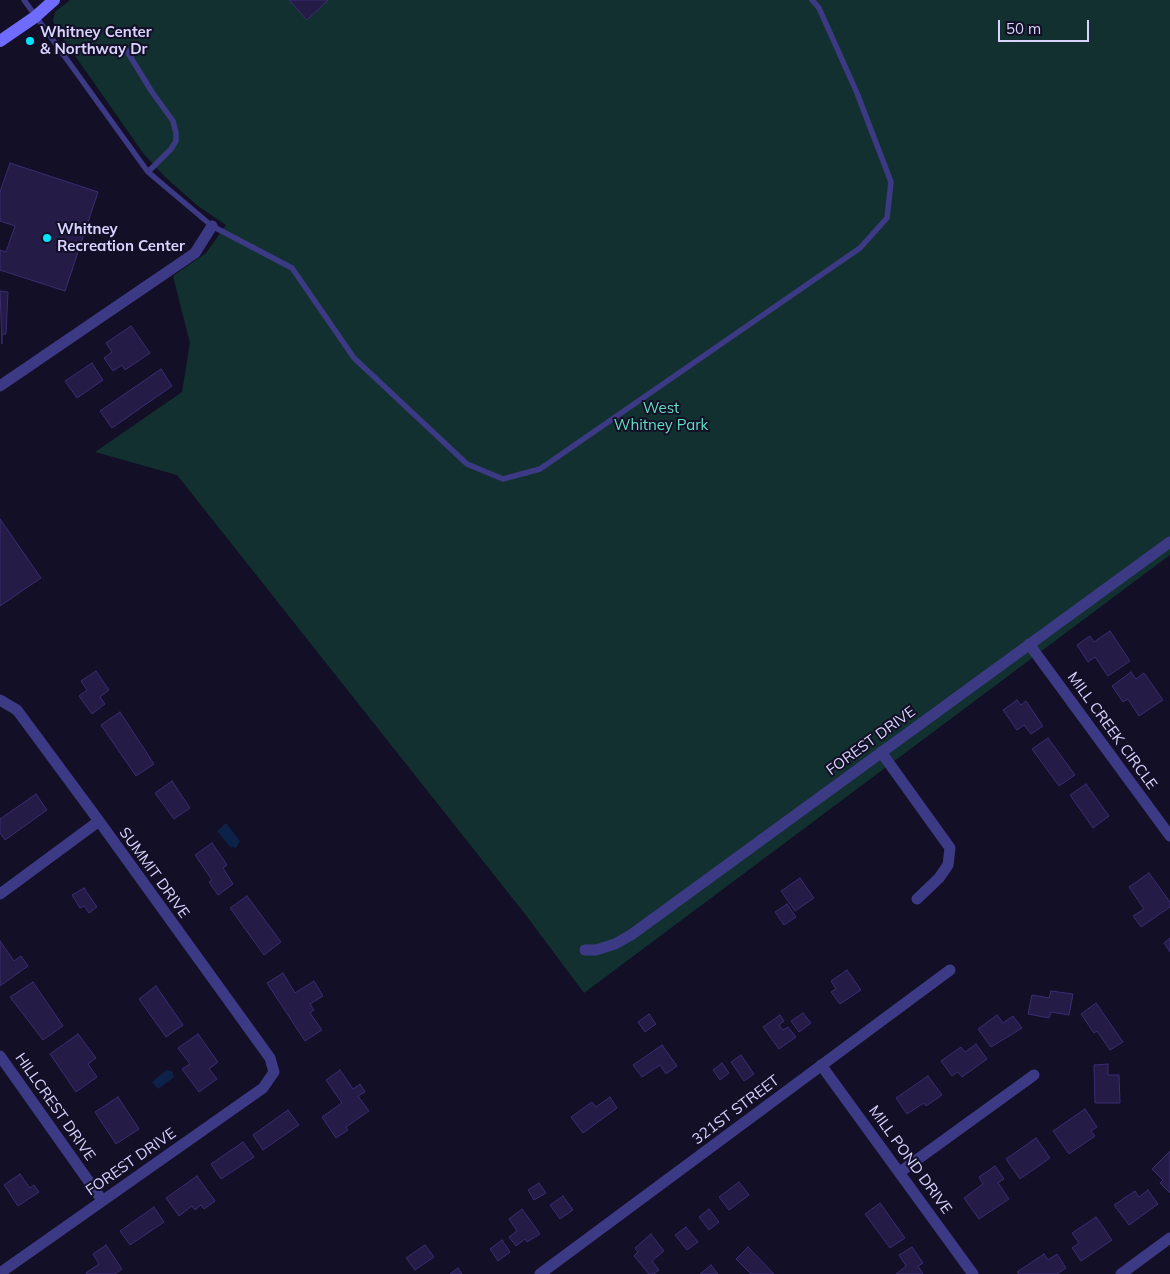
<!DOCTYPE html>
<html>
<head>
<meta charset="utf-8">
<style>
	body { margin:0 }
	#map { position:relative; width:1170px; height:1274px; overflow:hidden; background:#130f26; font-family:Mulish,sans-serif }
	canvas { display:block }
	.scale { position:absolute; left:998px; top:20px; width:91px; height:22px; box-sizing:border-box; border:2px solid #d9d4ff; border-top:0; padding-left:6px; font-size:15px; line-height:18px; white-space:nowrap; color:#d9d4ff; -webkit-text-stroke:4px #130f26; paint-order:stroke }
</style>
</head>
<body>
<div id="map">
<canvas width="1170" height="1274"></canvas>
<div class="scale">50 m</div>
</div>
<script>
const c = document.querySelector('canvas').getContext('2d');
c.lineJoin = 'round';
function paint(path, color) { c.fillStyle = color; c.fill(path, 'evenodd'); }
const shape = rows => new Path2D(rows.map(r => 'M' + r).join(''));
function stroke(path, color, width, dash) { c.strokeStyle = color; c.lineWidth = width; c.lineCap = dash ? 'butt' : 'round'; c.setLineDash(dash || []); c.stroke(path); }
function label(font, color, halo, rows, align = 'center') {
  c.font = font + ' Mulish,sans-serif'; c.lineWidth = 4; c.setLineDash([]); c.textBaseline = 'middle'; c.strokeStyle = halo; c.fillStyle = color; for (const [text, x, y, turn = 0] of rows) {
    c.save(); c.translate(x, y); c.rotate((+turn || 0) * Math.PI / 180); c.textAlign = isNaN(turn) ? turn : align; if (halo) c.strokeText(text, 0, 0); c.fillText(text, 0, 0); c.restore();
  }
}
paint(shape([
	[70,0,1170,0,1170,555,584,993,525,914,177,475,95,452,182,392,190,343,173,276,206,253,226,225,198,206,165,177,143,153,55,27,53,20,55,12]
]), '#12302f');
paint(shape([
	[226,823,240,841,235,849,233,846,231,848,217,831],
	[166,1070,172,1071,174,1077,158,1089,152,1082]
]), '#0c2248');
const building = shape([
	[289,0,328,0,307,20,289,0],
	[10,163,98,192,65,291,0,270,0,250,6,252,15,226,0,221,0,192,10,163],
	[0,291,8,292,6,334,2,334,2,344,0,291],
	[131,326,150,353,125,370,122,365,113,371,104,358,112,352,106,343,131,326],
	[92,363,103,380,77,398,65,381,92,363],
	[161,369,172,386,112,428,100,411,161,369],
	[0,519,41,578,0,606,0,519],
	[1110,631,1130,661,1108,676,1095,657,1088,662,1077,645,1090,636,1094,642,1110,631],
	[96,671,109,690,100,697,105,704,92,714,79,696,87,690,81,681,96,671],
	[1131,672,1136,679,1144,673,1163,700,1139,716,1128,699,1123,702,1112,686,1131,672],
	[1017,700,1021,705,1026,701,1043,726,1031,734,1024,725,1017,730,1003,710,1017,700],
	[120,712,154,764,136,776,101,725,120,712],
	[1048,738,1075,775,1059,786,1032,749,1048,738],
	[172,781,190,808,174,819,155,793,172,781],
	[1086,784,1109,816,1093,828,1070,795,1086,784],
	[36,794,47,810,5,840,0,833,0,819,36,794],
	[212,843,227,865,223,868,233,884,218,895,209,882,212,880,195,855,212,843],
	[1149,873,1170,902,1170,907,1141,927,1133,916,1144,909,1129,887,1149,873],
	[800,878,814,898,795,911,781,891,800,878],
	[84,888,97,907,89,913,84,906,80,908,72,895,84,888],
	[247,896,281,942,264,955,230,908,247,896],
	[787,904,796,917,784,925,775,912,787,904],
	[1170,938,1170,952,1164,943,1170,938],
	[0,941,14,961,21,956,28,966,0,986,0,941],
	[847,970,861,990,840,1004,831,992,836,989,831,981,847,970],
	[283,973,295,993,314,981,323,996,310,1004,314,1010,310,1013,322,1030,305,1041,267,983,283,973],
	[33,982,63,1026,43,1040,10,997,33,982],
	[156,986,183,1025,166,1037,139,999,156,986],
	[1051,991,1073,994,1069,1015,1051,1012,1049,1018,1028,1014,1032,995,1049,998,1051,991],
	[1096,1003,1123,1042,1110,1050,1097,1031,1094,1033,1081,1014,1096,1003],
	[803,1013,811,1023,799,1032,791,1021,803,1013],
	[649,1014,656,1024,645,1032,638,1022,649,1014],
	[780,1015,784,1021,779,1025,783,1030,788,1027,796,1037,779,1049,763,1027,780,1015],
	[997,1015,1003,1023,1013,1016,1022,1028,991,1047,978,1029,997,1015],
	[78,1034,96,1058,88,1064,97,1077,76,1092,50,1054,78,1034],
	[198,1034,218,1062,209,1069,217,1079,199,1092,182,1069,190,1064,178,1048,198,1034],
	[976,1044,987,1059,962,1077,958,1072,952,1076,941,1061,961,1047,965,1052,976,1044],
	[662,1045,677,1066,666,1074,660,1065,642,1077,633,1065,662,1045],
	[741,1055,754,1074,744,1081,731,1062,741,1055],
	[722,1063,729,1073,720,1080,713,1070,722,1063],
	[1108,1064,1108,1075,1119,1075,1120,1103,1095,1103,1094,1065,1108,1064],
	[340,1070,353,1089,360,1084,365,1092,358,1096,369,1111,346,1127,348,1130,336,1138,322,1117,342,1103,326,1080,340,1070],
	[928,1076,942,1095,926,1106,924,1103,907,1114,896,1098,928,1076],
	[118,1097,139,1129,116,1144,95,1112,118,1097],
	[610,1097,617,1108,583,1133,571,1117,592,1102,596,1107,610,1097],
	[1085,1109,1097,1127,1091,1131,1095,1136,1069,1154,1053,1131,1085,1109],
	[288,1110,299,1125,263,1150,253,1135,288,1110],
	[1036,1138,1050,1158,1020,1179,1006,1159,1036,1138],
	[243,1142,254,1157,221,1179,211,1164,243,1142],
	[1170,1151,1170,1193,1160,1183,1163,1180,1152,1169,1170,1151],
	[995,1166,1004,1179,998,1183,1009,1199,979,1219,964,1198,983,1184,979,1177,995,1166],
	[20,1174,30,1188,34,1185,39,1192,18,1206,4,1185,20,1174],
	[197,1176,215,1201,204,1209,201,1205,195,1210,192,1206,179,1216,166,1198,197,1176],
	[739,1182,749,1195,729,1210,719,1197,739,1182],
	[539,1183,546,1193,534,1200,528,1190,539,1183],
	[1148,1190,1158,1204,1129,1225,1114,1205,1135,1191,1139,1197,1148,1190],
	[563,1196,573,1210,560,1219,550,1205,563,1196],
	[880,1203,905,1238,890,1248,865,1214,880,1203],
	[154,1207,164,1222,130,1245,120,1231,154,1207],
	[522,1209,540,1234,527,1242,525,1239,516,1246,509,1237,517,1231,509,1219,522,1209],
	[709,1209,719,1222,709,1230,699,1217,709,1209],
	[1096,1217,1112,1240,1081,1261,1072,1248,1079,1243,1072,1233,1096,1217],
	[686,1227,698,1242,687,1250,675,1235,686,1227],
	[651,1234,664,1251,652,1261,659,1270,654,1274,649,1274,634,1256,638,1252,635,1248,651,1234],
	[502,1240,510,1252,498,1261,490,1249,502,1240],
	[106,1245,122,1269,115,1274,87,1274,86,1273,99,1264,93,1254,106,1245],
	[425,1245,434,1257,415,1270,406,1258,425,1245],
	[748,1247,774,1274,751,1274,736,1259,748,1247],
	[912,1247,923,1263,918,1266,923,1274,896,1274,906,1266,899,1255,912,1247],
	[1044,1254,1048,1260,1057,1254,1066,1268,1057,1274,1019,1274,1017,1272,1044,1254],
	[711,1265,718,1274,700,1274,711,1265],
	[458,1268,462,1274,450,1274,458,1268]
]);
paint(building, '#241b47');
stroke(building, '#3b2d73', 1);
stroke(shape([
	[24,0,148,172,212,226,292,268,354,358,467,464,503,479,540,469,860,248,887,218,891,182,857,93,819,8,812,0],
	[125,48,152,92,173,121,176,133,176,141,171,149,148,172]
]), '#3d3a85', 5.5);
stroke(shape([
	[0,386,195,253,212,226],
	[1029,644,1170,836],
	[0,700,17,710,99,821,270,1058,274,1072,263,1088,0,1273],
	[881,752,950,848,948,865,939,878,917,899],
	[0,894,99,821],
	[585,950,596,950,615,944,631,935,1170,542],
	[0,1056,102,1200],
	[821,1065,973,1274],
	[900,1172,1034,1075],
	[540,1274,950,970],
	[1121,1274,1170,1238]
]), '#3d3a85', 11);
stroke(shape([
	[0,41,35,17,54,0]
]), '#6f6bff', 12);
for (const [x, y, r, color] of [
	[30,41,5,"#00e5ff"],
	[47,238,5,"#00e5ff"]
]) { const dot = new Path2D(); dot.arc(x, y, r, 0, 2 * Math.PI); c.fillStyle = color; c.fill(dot); stroke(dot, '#130f26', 2); }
label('bold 15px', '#d9d4ff', '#130f26', [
	["Whitney Center",40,32],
	["& Northway Dr",40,49],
	["Whitney",57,229],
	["Recreation Center",57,246]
], 'left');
label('15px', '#5fe0c0', '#130f26', [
	["West",661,408],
	["Whitney Park",661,425]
]);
label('15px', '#d9d4ff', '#130f26', [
	["MILL CREEK CIRCLE",1112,731,54],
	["FOREST DRIVE",871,741,-36],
	["SUMMIT DRIVE",154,873,54],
	["HILLCREST DRIVE",55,1107,55],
	["321ST STREET",736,1110,-37],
	["MILL POND DRIVE",910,1160,54],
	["FOREST DRIVE",131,1162,-35]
]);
</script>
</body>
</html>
